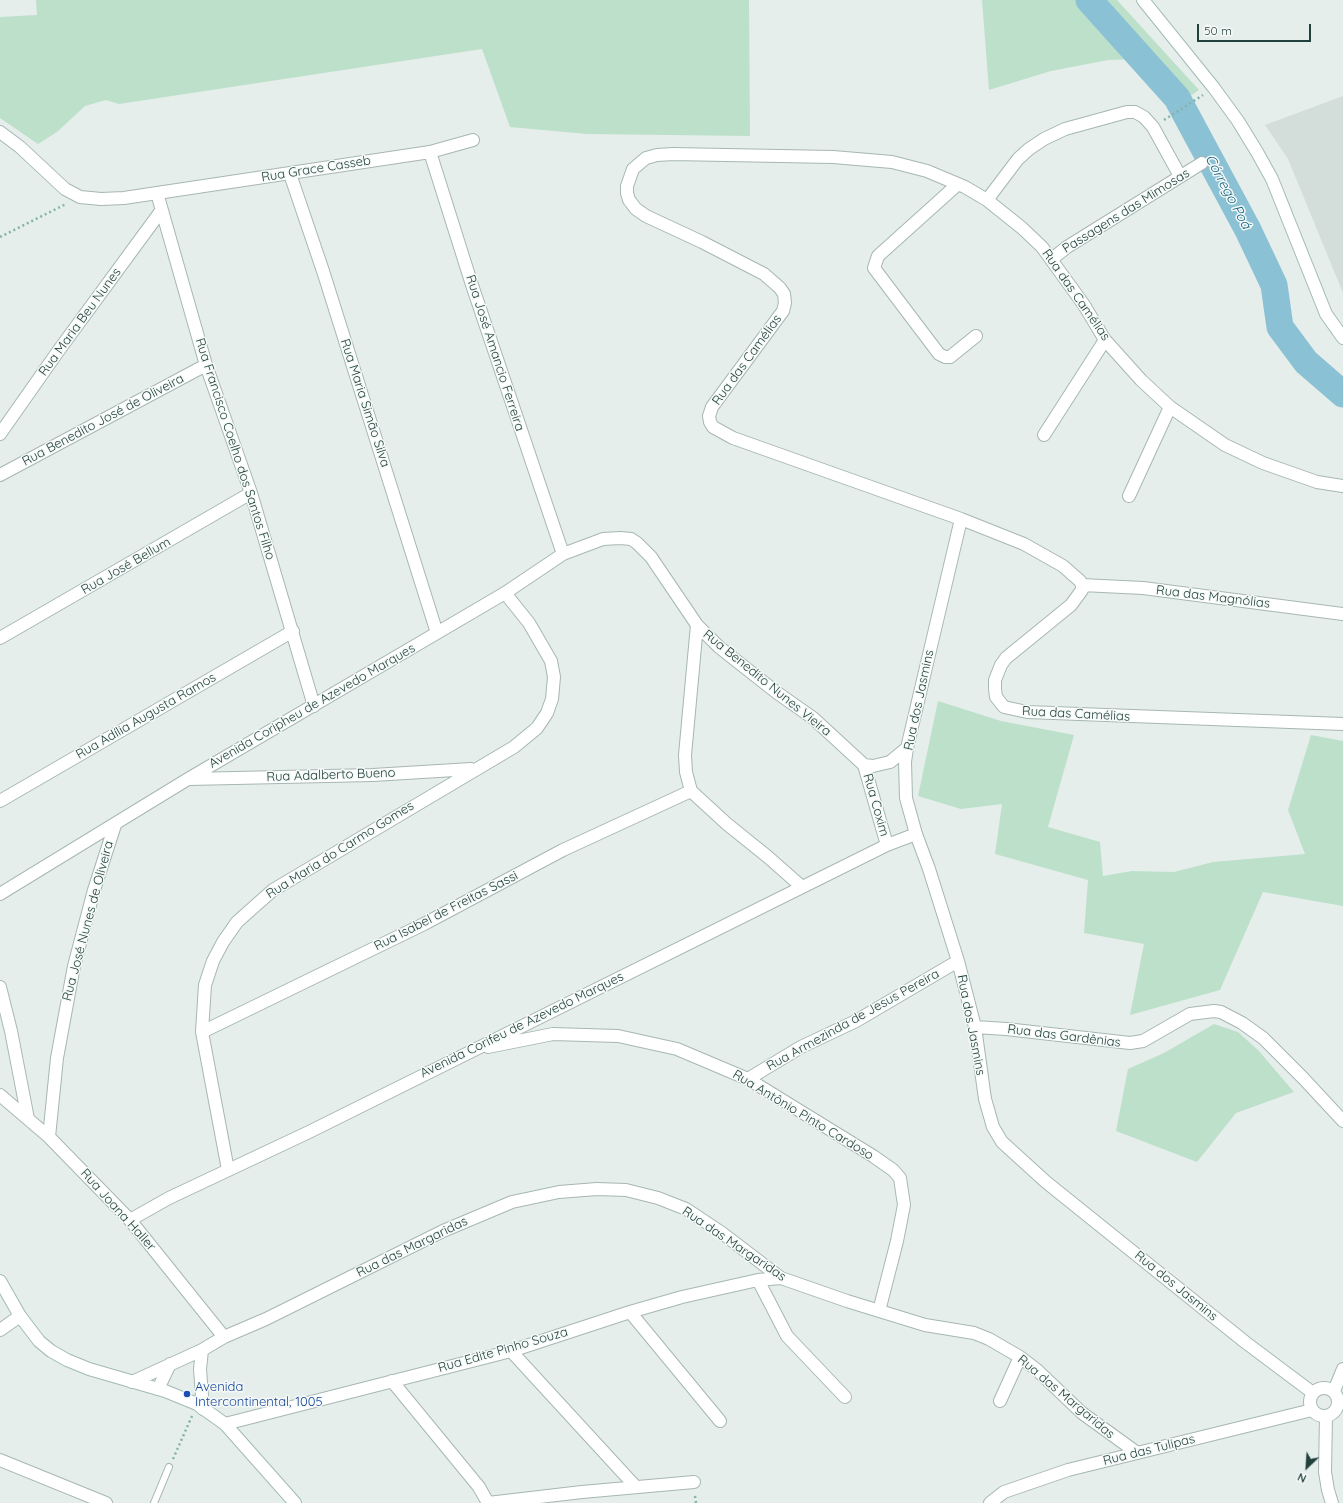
<!DOCTYPE html>
<html>
<head>
<meta charset="utf-8">
<style>
	body { margin:0 }
	#map { position:relative; width:1343px; height:1503px; overflow:hidden; background:#e5eeeb; font-family:Quicksand,sans-serif }
	canvas { display:block }
	.north { position:absolute; left:1287px; top:1447px; width:40px; height:40px; -webkit-text-stroke:3px #f5faf8; paint-order:stroke; rotate:205deg; font-size:11px; font-weight:700; line-height:16px; text-align:center; color:#23413c }
	.north::after { content:''; display:block; margin:auto; width:14px; height:18px; background:#23413c; clip-path:polygon(50% 0,100% 100%,50% 72%,0 100%) }
	.scale { position:absolute; left:1197px; top:24px; width:114px; height:18px; box-sizing:border-box; border:2px solid #23413c; border-top:0; padding-left:5px; font-size:12px; line-height:14px; white-space:nowrap; color:#23413c; -webkit-text-stroke:3px #f5faf8; paint-order:stroke }
</style>
</head>
<body>
<div id="map">
<canvas width="1343" height="1503"></canvas>
<div class="north">N</div>
<div class="scale">50 m</div>
</div>
<script>
const c = document.querySelector('canvas').getContext('2d');
c.lineJoin = 'round';
function paint(path, color) { c.fillStyle = color; c.fill(path, 'evenodd'); }
const shape = rows => new Path2D(rows.map(r => 'M' + r).join(''));
function stroke(path, color, width, dash) { c.strokeStyle = color; c.lineWidth = width; c.lineCap = dash ? 'butt' : 'round'; c.setLineDash(dash || []); c.stroke(path); }
function label(font, color, halo, rows, align = 'center') {
  c.font = font + ' Quicksand,sans-serif'; c.lineWidth = 3; c.setLineDash([]); c.textBaseline = 'middle'; c.strokeStyle = halo; c.fillStyle = color; for (const [text, x, y, turn = 0] of rows) {
    c.save(); c.translate(x, y); c.rotate((+turn || 0) * Math.PI / 180); c.textAlign = isNaN(turn) ? turn : align; if (halo) c.strokeText(text, 0, 0); c.fillText(text, 0, 0); c.restore();
  }
}
paint(shape([
	[1343,96,1343,293,1288,159,1265,125]
]), '#d3deda');
paint(shape([
	[36,0,749,0,750,136,587,134,510,127,482,49,119,104,106,100,85,106,57,132,38,144,0,118,0,17,37,15],
	[982,0,1117,0,1199,90,1174,107,1155,77,1139,59,1108,60,1051,71,989,90],
	[938,701,1001,721,1074,735,1048,827,1100,842,1103,876,1132,871,1174,872,1213,862,1305,854,1288,810,1311,735,1343,741,1343,906,1263,892,1220,990,1130,1015,1144,944,1084,933,1088,880,995,854,1002,804,961,809,918,796],
	[1214,1024,1238,1032,1258,1050,1294,1092,1236,1113,1197,1162,1116,1131,1128,1069,1164,1053]
]), '#bde0ca');
stroke(shape([
	[1089,0,1177,98,1248,230,1274,285,1280,327,1306,362,1343,394]
]), '#8bc1d4', 27);
const lane = shape([
	[154,1503,169,1467]
]);
const street = shape([
	[0,132,20,147,65,189,80,197,101,199,124,198,430,152,473,140],
	[430,152,472,285,563,554],
	[290,174,323,271,437,633],
	[958,184,878,256,874,268,939,354,945,357,950,357,976,336],
	[157,193,206,365,251,493,314,706],
	[987,200,1018,159,1029,149,1044,139,1065,129,1127,112,1135,112,1144,117,1153,127,1180,176],
	[1052,259,1067,247,1202,163],
	[0,434,59,350,161,211],
	[1044,435,1105,340],
	[0,475,206,365],
	[1343,486,1317,482,1263,463,1225,445,1170,407,1141,380,1105,340,1084,305,1042,247,1022,228,987,200,965,187,927,171,892,162,833,157,673,154,657,155,646,158,633,169,627,186,627,193,629,200,636,209,646,216,702,242,764,274,780,288,784,294,785,303,783,311,712,407,709,416,710,422,713,427,733,438,961,519,1024,544,1063,566,1080,581,1082,585,1082,590,1071,605,1006,658,1001,665,995,680,995,689,996,697,1004,707,1027,712,1343,724],
	[1129,496,1170,407],
	[961,519,907,748,905,762,906,798,916,834,929,869,958,961,975,1027,985,1099,993,1127,1002,1142,1046,1182,1245,1342,1313,1393],
	[1082,585,1143,588,1343,614],
	[697,625,685,755,686,772,691,791,727,824,768,857,802,887],
	[0,638,251,493],
	[864,765,887,845],
	[189,779,373,775,471,769],
	[0,801,293,631],
	[0,894,188,779,505,593,563,554,603,539,620,538,631,539,637,543,651,557,697,625,719,647,776,692,813,718,864,765,873,766,890,762,907,748],
	[0,987,11,1031,28,1119],
	[975,1027,1006,1029,1130,1043,1143,1041,1190,1014,1214,1011,1221,1012,1242,1023,1263,1038,1303,1078,1343,1121],
	[202,1032,424,924,563,850,691,791],
	[488,1047,553,1034,618,1036,677,1049,748,1079,873,1156,893,1170,900,1178,904,1205,897,1241,879,1311],
	[748,1079,801,1047,856,1021,958,961],
	[0,1095,49,1137,130,1220,224,1337],
	[49,1137,57,1058,74,966,94,890,115,825],
	[228,1170,202,1032,205,985,213,961,223,942,237,922,273,890,514,747,537,728,547,713,552,699,554,677,551,661,529,623,505,593],
	[130,1220,169,1198,309,1132,887,845,916,834],
	[758,1280,787,1336,845,1397],
	[630,1312,720,1421],
	[0,1330,20,1316],
	[202,1350,200,1369,203,1409],
	[511,1351,635,1486],
	[392,1381,479,1487,488,1503],
	[132,1382,202,1350,224,1337,266,1319,443,1231,512,1202,559,1192,597,1189,626,1190,658,1198,686,1209,722,1233,781,1278,847,1301,925,1325,974,1333,989,1339,1020,1357,1037,1370,1082,1413,1136,1452],
	'1310 1402a14 14 0 1 1 28 0a14 14 0 1 1-28 0Z',
	[158,1389,170,1364],
	[1334,1391,1343,1369],
	[1000,1401,1020,1357],
	[1326,1416,1325,1472,1328,1490,1332,1503],
	[225,1424,511,1351,630,1312,682,1297,758,1280,781,1278],
	[0,1460,106,1503],
	[488,1503,582,1492,694,1482],
	[990,1503,1004,1492,1068,1470,1312,1410]
]);
const secondary = shape([
	[1143,0,1214,88,1238,121,1257,152,1272,179,1326,314,1343,338],
	[0,1281,20,1316,39,1341,51,1351,67,1360,89,1369,165,1391,197,1404,225,1424,295,1503]
]);
stroke(lane, '#a7b7b3', 8);
stroke(street, '#a7b7b3', 14);
stroke(secondary, '#a2bab4', 14);
stroke(shape([
	[1164,120,1203,95],
	[0,237,66,204],
	[173,1459,192,1416],
	[695,1496,696,1503]
]), '#84b3a9', 2.5, [2, 3]);
stroke(lane, '#fff', 6);
stroke(street, '#fff', 12);
stroke(secondary, '#fff', 12);
for (const [x, y, r, color] of [
	[187,1394,4,"#1a4fb4"]
]) { const dot = new Path2D(); dot.arc(x, y, r, 0, 2 * Math.PI); c.fillStyle = color; c.fill(dot); stroke(dot, '#f5faf8', 1.5); }
label('13px', '#23413c', '#f5faf8', [
	["Rua Grace Casseb",316,169,-9],
	["Passagens das Mimosas",1126,211,-32],
	["Rua das Camélias",1076,295,55],
	["Rua Maria Beu Nunes",80,322,-54],
	["Rua José Amancio Ferreira",495,353,72],
	["Rua das Camélias",747,360,-54],
	["Rua Maria Simão Silva",365,403,72],
	["Rua Benedito José de Oliveira",103,420,-28],
	["Rua Francisco Coelho dos Santos Filho",235,449,72],
	["Rua José Bellum",126,566,-30],
	["Rua das Magnólias",1213,597,7],
	["Rua Benedito Nunes Vieira",767,683,39],
	["Rua dos Jasmins",919,700,-78],
	["Avenida Coripheu de Azevedo Marques",312,706,-30],
	["Rua das Camélias",1076,714,3],
	["Rua Adília Augusta Ramos",146,716,-30],
	["Rua Adalberto Bueno",331,775,-2],
	["Rua Coxim",876,805,74],
	["Rua Maria do Carmo Gomes",340,850,-32],
	["Rua Isabel de Freitas Sassi",446,911,-27],
	["Rua José Nunes de Oliveira",88,921,-75],
	["Rua Armezinda de Jesus Pereira",853,1020,-29],
	["Avenida Corifeu de Azevedo Marques",522,1025,-26],
	["Rua dos Jasmins",971,1025,79],
	["Rua das Gardênias",1064,1036,7],
	["Rua Antônio Pinto Cardoso",803,1115,31],
	["Rua Joana Haller",118,1210,48],
	["Rua das Margaridas",734,1244,34],
	["Rua das Margaridas",412,1247,-26],
	["Rua dos Jasmins",1176,1286,39],
	["Rua Edite Pinho Souza",503,1350,-16],
	["Rua das Margaridas",1066,1397,40],
	["Rua das Tulipas",1149,1450,-14]
]);
label('13px', '#164399', '#f5faf8', [
	["Avenida",195,1387],
	["Intercontinental, 1005",195,1402]
], 'left');
label('italic 14px', '#1a6480', '#f5faf8', [
	["Córrego Poá",1228,192,62]
]);
</script>
</body>
</html>
